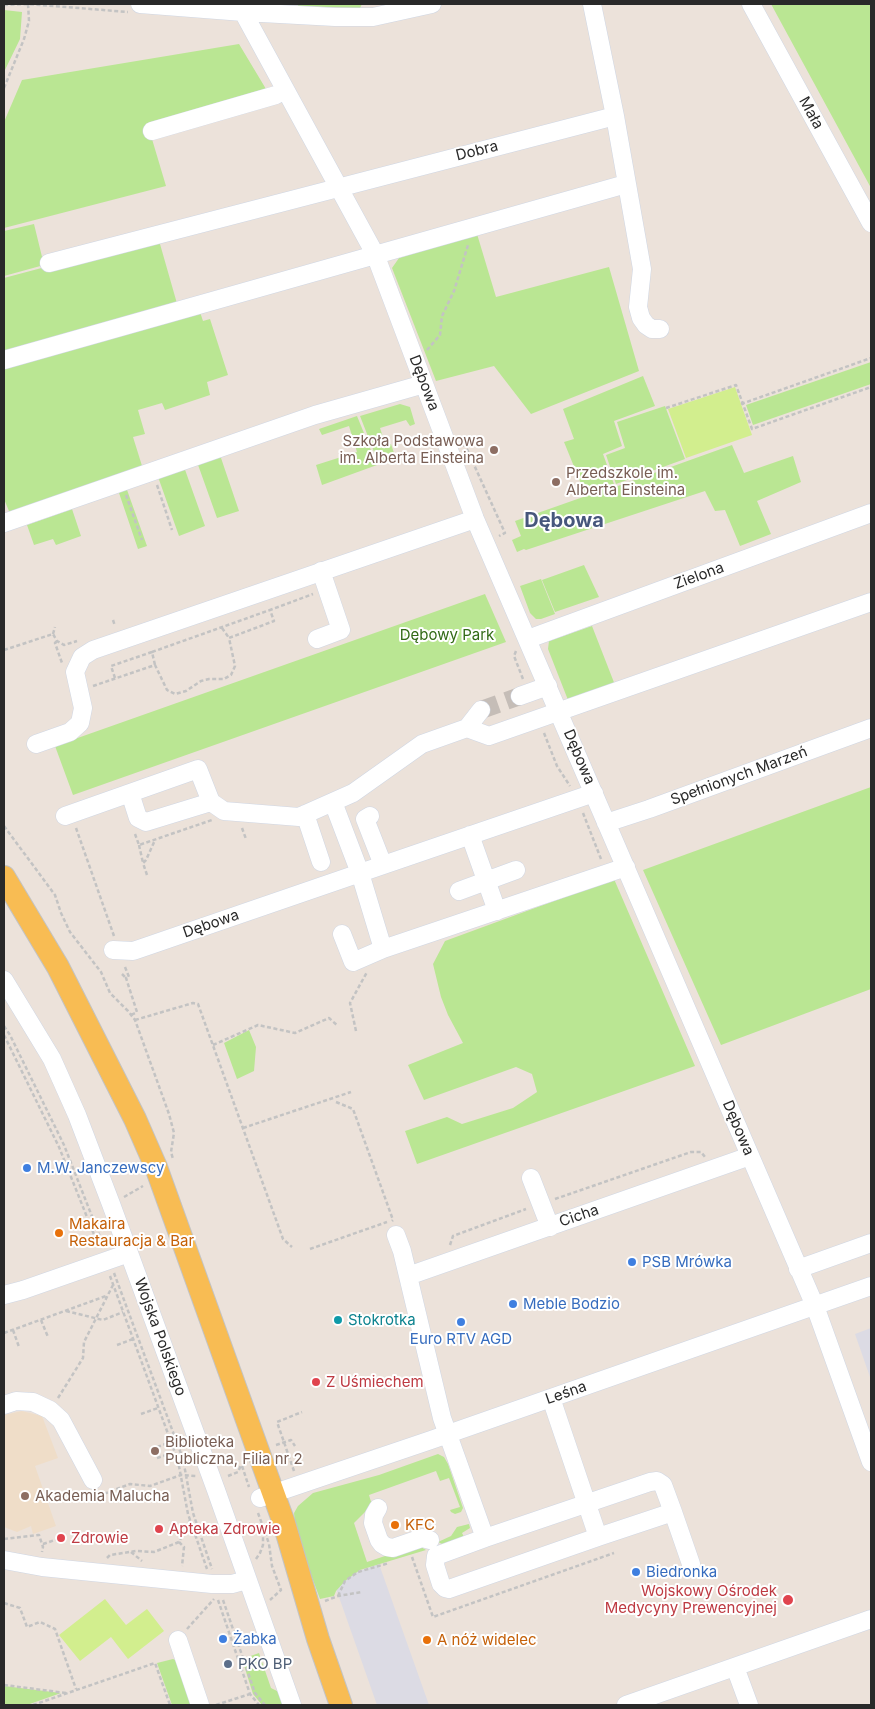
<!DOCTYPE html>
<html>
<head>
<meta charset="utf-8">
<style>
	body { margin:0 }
	#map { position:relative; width:875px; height:1709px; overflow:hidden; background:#ece2da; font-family:Inter,sans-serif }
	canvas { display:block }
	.frame { position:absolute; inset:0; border:5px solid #292929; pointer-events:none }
</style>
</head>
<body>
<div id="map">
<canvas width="875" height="1709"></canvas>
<div class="frame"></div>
</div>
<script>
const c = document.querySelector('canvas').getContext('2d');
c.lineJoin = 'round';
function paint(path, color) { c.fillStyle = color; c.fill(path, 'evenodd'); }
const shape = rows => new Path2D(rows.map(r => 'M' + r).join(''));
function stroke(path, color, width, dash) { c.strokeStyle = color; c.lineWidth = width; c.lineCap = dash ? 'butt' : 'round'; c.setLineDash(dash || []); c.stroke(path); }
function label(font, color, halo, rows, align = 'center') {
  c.font = font + ' Inter,sans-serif'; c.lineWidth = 4; c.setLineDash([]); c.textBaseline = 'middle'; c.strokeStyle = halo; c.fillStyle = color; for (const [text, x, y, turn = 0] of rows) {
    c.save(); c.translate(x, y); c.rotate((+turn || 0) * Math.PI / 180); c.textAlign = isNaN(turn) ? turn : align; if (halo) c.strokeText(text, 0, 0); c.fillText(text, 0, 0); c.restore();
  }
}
paint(shape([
	[871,1328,871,1380,855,1334],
	[379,1564,429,1705,377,1705,333,1580]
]), '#dcdbe4');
paint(shape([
	[22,1411,42,1416,58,1458,35,1466,56,1526,33,1534,31,1526,17,1532,4,1527,4,1415]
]), '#efddc8');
paint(shape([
	[298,4,362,4,360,8,298,6],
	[771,4,871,4,871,188],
	[4,10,22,12,20,39,4,72],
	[239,44,269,94,149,129,166,186,4,228,4,122,22,80],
	[34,224,44,265,4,276,4,231],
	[477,234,496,297,609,267,639,371,531,414,494,366,436,381,392,268,399,258],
	[158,237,178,307,4,356,4,278],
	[199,309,203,321,210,319,228,375,207,382,210,395,165,410,162,403,138,410,145,434,133,437,143,469,11,516,4,499,4,363],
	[871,362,871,384,753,425,746,405],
	[643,376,655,406,614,421,622,446,603,454,615,487,732,445,744,473,793,456,801,482,757,501,771,534,740,546,725,510,715,511,705,491,526,550,524,549,517,552,512,540,521,536,515,521,586,496,564,442,574,439,563,409],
	[400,404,410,407,415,424,410,426,406,420,380,428,386,446,391,444,395,456,378,462,360,416],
	[665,406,685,459,616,484,606,455,625,448,617,422],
	[357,416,377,465,322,485,316,465,357,452,349,426,322,435,319,429],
	[220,455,239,511,217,518,197,462],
	[183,464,205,526,179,536,157,474],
	[126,487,147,546,138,549,118,490],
	[72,509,81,536,56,545,53,539,34,545,27,525],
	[584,565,599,597,555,612,542,580],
	[541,579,555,614,541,619,536,619,530,613,520,586],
	[485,594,506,642,73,795,55,746],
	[592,626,615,685,568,700,548,649,549,641],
	[871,787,871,989,721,1045,643,870],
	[614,879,695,1066,417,1164,405,1131,447,1117,462,1124,513,1108,537,1092,532,1074,516,1067,424,1100,408,1065,463,1043,448,1015,441,997,433,964,445,941],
	[249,1030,256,1047,254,1071,237,1079,224,1043],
	[438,1454,444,1457,448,1464,463,1508,461,1512,455,1514,451,1512,450,1510,460,1507,449,1478,440,1481,436,1471,369,1495,372,1505,354,1523,367,1562,385,1556,393,1556,421,1547,426,1550,360,1570,345,1581,336,1591,334,1596,320,1599,296,1534,294,1513,298,1506,313,1493,379,1475],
	[469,1524,470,1528,462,1533,464,1537,442,1544,438,1542,451,1536,457,1527],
	[259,1653,271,1688,281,1693,286,1705,262,1705,253,1694,242,1659],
	[173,1659,177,1661,196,1705,172,1705,157,1663],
	[4,1686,61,1693,27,1705,4,1705]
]), '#bae693');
paint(shape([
	[735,387,752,435,686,458,668,409],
	[105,1599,126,1625,147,1609,164,1631,128,1659,111,1637,80,1661,59,1635]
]), '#d2ee8e');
stroke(shape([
	[481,710,520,696]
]), '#c5bdb7', 18, [18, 9]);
const minor = shape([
	[140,4,243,12,335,17,373,17,432,4],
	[592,4,615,116,642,269,638,307,641,318,646,325,652,329,660,329],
	[751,4,871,223],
	[243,12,375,254,475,519,815,1306,871,1462],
	[152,131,276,95,285,90],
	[49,263,615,116],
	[4,360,626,184],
	[4,523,315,415,424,384],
	[317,639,341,630,321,571],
	[528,639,871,513],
	[520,696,548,686],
	[467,728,489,736,871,602],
	[36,744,70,732,80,723,83,708,75,672,82,657,93,650,475,519],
	[130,793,138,818,146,822,211,802],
	[333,802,360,873,594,793],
	[305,814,321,862],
	[65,816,198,769,211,802,224,811,299,817,353,793,422,744,467,728,481,710],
	[370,816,365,819,383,865],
	[606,823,649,809,871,728],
	[470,835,497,911],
	[459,891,516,870],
	[342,934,353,962,383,949,626,867],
	[113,950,133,951,139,949,360,873,383,949],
	[4,980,52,1059,77,1115,111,1204,216,1490,292,1705],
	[531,1178,550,1227],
	[396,1235,402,1251,442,1418,485,1538,436,1556,435,1565,441,1584,445,1588,449,1589,598,1537,551,1398],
	[798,1269,871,1243],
	[408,1276,750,1156],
	[4,1295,23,1290,129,1253],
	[4,1405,16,1401,33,1402,50,1410,61,1420,93,1480],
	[260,1498,431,1440,871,1286],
	[378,1508,374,1515,373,1523,379,1540,382,1544,387,1547,393,1548,422,1538,430,1540],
	[673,1512,691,1564],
	[485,1538,650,1482,657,1481,663,1485,673,1512,598,1537],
	[4,1560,42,1567,212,1584,232,1584,247,1580],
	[178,1640,200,1705],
	[735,1667,749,1705],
	[626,1705,871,1619]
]);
const major = shape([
	[4,877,58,967,135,1119,156,1167,284,1523,318,1639,341,1705]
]);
stroke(minor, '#cfd6e3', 19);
stroke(major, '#c3c3c3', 24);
stroke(shape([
	[4,5,28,4,128,12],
	[4,88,24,39,29,21,28,4],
	[427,350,440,335,442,316,454,291,468,245],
	[741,404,871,358],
	[666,408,736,385,752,429,871,387],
	[463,446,465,445,505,533,499,536],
	[157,485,172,530],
	[126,495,142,540],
	[113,620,115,626],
	[222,628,229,638],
	[53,634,55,627],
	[57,641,55,643,62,663],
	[4,650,53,634,57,641,64,645,77,641],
	[516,651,514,656,523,679],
	[152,652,270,610],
	[115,678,111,666,152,652,155,665],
	[93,686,155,665,167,690,175,694,186,691,201,681,209,679,224,679,231,675,235,666,229,638,274,621,270,610,313,594],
	[544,733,557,766,570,786],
	[583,813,601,859],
	[4,826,55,895,61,913,70,932,101,972,110,993,128,1011,135,1020,169,1114,174,1133,171,1152,173,1159],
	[76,828,114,936],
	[242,828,246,839],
	[135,834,139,845,212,820],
	[139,845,143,863],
	[147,875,143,863,146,860,155,840],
	[125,967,129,977,126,978,137,1012,131,1015],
	[122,974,126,978],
	[135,1020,193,1003,198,1004,283,1239,292,1247],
	[4,1026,10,1035,64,1145,104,1247],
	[356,1031,350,1003,367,972],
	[4,1035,59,1147,99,1247],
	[213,1045,258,1025,295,1033,329,1018,338,1026],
	[336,1102,353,1109,393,1220,392,1221],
	[243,1128,351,1092],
	[124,1197,143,1186],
	[555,1199,691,1152,701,1152,705,1157],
	[450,1245,453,1236,526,1209],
	[310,1249,387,1222],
	[114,1273,183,1459,193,1513,212,1569],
	[110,1276,178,1461,188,1514,207,1569],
	[66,1311,103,1320,123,1312],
	[41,1320,48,1337],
	[13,1330,19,1347],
	[4,1333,106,1296],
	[117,1345,133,1339],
	[58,1398,83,1358,84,1342,113,1285],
	[141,1414,158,1408],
	[276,1445,291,1440,295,1446],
	[155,1451,154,1448,171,1442],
	[157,1458,175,1452],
	[242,1466,249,1487],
	[294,1471,277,1422,302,1412],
	[228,1476,238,1472,241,1465,244,1464],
	[100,1492,101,1495,130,1484,150,1486,181,1475,196,1476],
	[265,1532,269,1544,272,1566,281,1590,270,1600],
	[4,1539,39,1535,43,1547,42,1552],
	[179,1542,184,1547,182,1566],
	[43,1544,61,1538],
	[131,1552,142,1561],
	[412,1557,433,1617,614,1553],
	[107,1558,110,1555,136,1551,154,1552,179,1542,190,1520],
	[256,1559,260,1553,263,1545,263,1536,265,1532,258,1513],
	[338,1596,345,1581,358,1572,389,1563],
	[218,1600,250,1694,259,1705],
	[223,1600,255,1693,265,1705],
	[325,1601,338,1596,362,1592],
	[4,1603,20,1608,27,1627,40,1622,55,1629,76,1689],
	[187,1629,214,1599],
	[4,1685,66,1693],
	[33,1705,155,1663,170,1705],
	[216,1705,250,1694]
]), '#c3c3c3', 2.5, [4, 2.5]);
stroke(minor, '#fff', 18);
stroke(major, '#f8bc53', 22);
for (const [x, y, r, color] of [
	[494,450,5,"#8d6e63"],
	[556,482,5,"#8d6e63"],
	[27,1168,5,"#3f7fe0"],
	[59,1233,5,"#e8710a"],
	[632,1262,5,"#3f7fe0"],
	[513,1304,5,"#3f7fe0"],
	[338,1320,5,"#0f9aa8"],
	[461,1322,5,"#3f7fe0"],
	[316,1382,5,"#e0444e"],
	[155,1451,5,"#8d6e63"],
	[25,1496,5,"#8d6e63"],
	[395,1525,5,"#e8710a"],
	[159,1529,5,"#e0444e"],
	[61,1538,5,"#e0444e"],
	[636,1572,5,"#3f7fe0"],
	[788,1600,6,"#e0444e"],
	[223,1639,5,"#3f7fe0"],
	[427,1640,5,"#e8710a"],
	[228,1664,5,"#5c6f8a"]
]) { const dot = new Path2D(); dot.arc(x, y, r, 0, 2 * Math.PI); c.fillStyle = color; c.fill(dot); stroke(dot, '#fff', 2); }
label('15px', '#292929', '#fff', [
	["Mała",811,113,61],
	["Dobra",477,151,-14],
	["Dębowa",424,383,69],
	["Zielona",699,576,-20],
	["Dębowa",579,757,67],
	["Spełnionych Marzeń",739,776,-20],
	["Dębowa",211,924,-19],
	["Dębowa",738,1128,67],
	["Cicha",579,1216,-19],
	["Wojska Polskiego",160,1337,70],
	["Leśna",566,1393,-19]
]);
label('15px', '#785e54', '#fff', [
	["Szkoła Podstawowa",484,441,"right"],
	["im. Alberta Einsteina",484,458,"right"],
	["Przedszkole im.",566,473],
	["Alberta Einsteina",566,490],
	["Biblioteka",165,1442],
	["Publiczna, Filia nr 2",165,1459],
	["Akademia Malucha",35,1496]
], 'left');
label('15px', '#326a16', '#fff', [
	["Dębowy Park",447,635]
]);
label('15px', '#366cbe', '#fff', [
	["M.W. Janczewscy",37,1168],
	["PSB Mrówka",642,1262],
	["Meble Bodzio",523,1304],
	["Euro RTV AGD",461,1339,"center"],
	["Biedronka",646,1572],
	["Żabka",233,1639]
], 'left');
label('15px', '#c56008', '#fff', [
	["Makaira",69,1224],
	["Restauracja & Bar",69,1241],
	["KFC",405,1525],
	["A nóż widelec",437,1640]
], 'left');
label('15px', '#0d838f', '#fff', [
	["Stokrotka",348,1320]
], 'left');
label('15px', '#be3a42', '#fff', [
	["Z Uśmiechem",326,1382],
	["Apteka Zdrowie",169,1529],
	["Zdrowie",71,1538],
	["Wojskowy Ośrodek",777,1591,"right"],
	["Medycyny Prewencyjnej",777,1608,"right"]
], 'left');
label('15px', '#4e5e75', '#fff', [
	["PKO BP",238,1664]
], 'left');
label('bold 20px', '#47577c', '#fff', [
	["Dębowa",564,521]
]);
</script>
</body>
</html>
